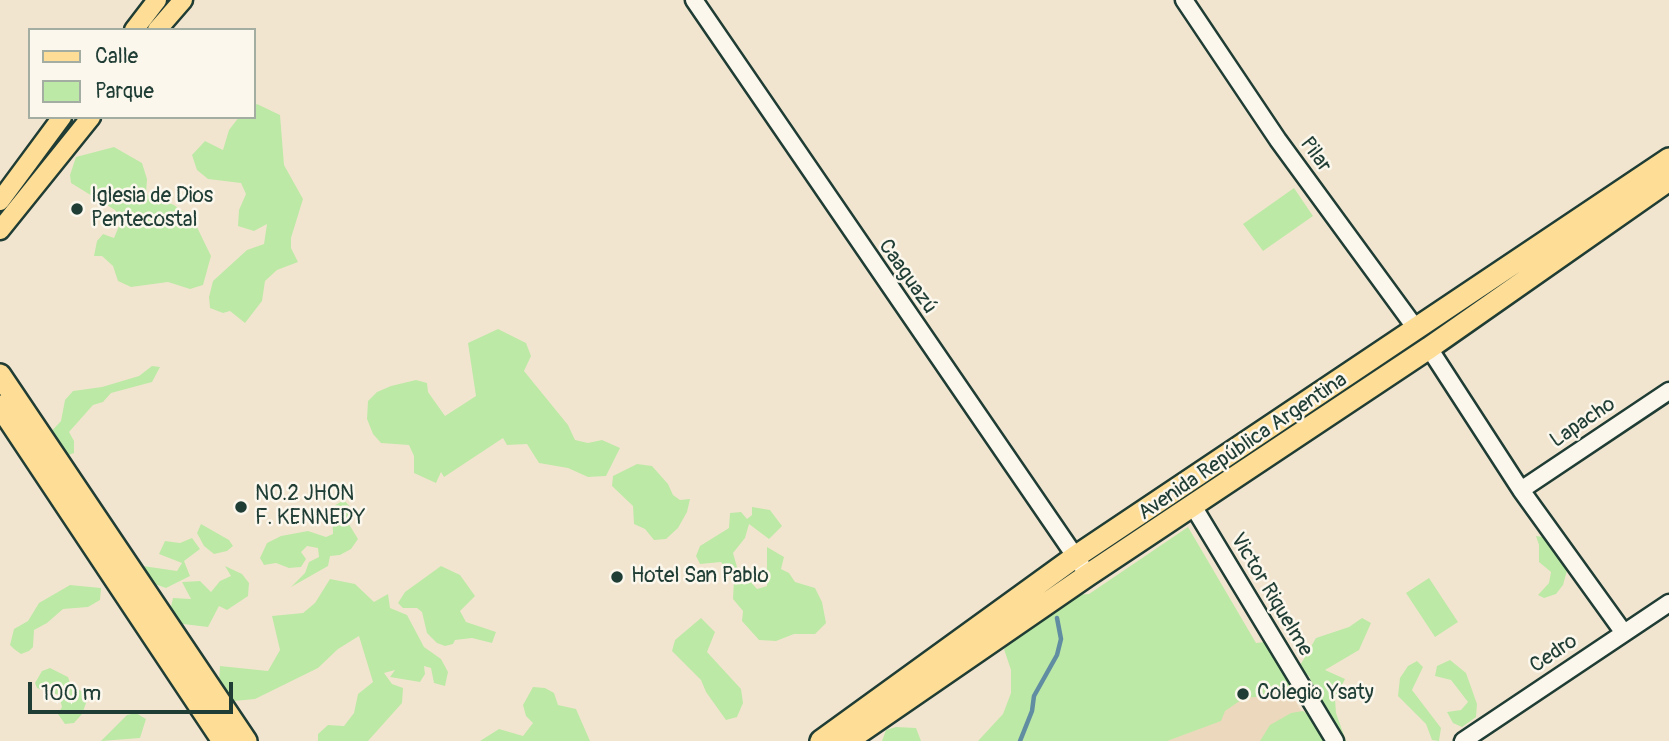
<!DOCTYPE html>
<html>
<head>
<meta charset="utf-8">
<style>
	body { margin:0 }
	#map { position:relative; width:1669px; height:741px; overflow:hidden; background:#f2e5d0; font-family:Pangolin,sans-serif }
	canvas { display:block }
	.legend { position:absolute; left:28px; top:28px; width:228px; height:91px; box-sizing:border-box; background:#fbf7ec; border:2px solid #a3ada2; margin:0; padding:9px 12px; list-style:none; font-size:21px; color:#1f3d34 }
	.legend li { display:flex; align-items:center; gap:14px; height:35px }
	.legend b { width:35px; border:2px solid #a3ada2 }
	.scale { position:absolute; left:28px; top:682px; width:205px; height:32px; box-sizing:border-box; border:4px solid #1f3d34; border-top:0; padding-left:9px; font-size:21px; line-height:24px; white-space:nowrap; color:#1f3d34; -webkit-text-stroke:5px #fbf7ec; paint-order:stroke }
</style>
</head>
<body>
<div id="map">
<canvas width="1669" height="741"></canvas>
<ul class="legend">
<li><b style="height:9px;background:#fedd96"></b>Calle</li>
<li><b style="height:19px;background:#bde9a6"></b>Parque</li>
</ul>
<div class="scale">100 m</div>
</div>
<script>
const c = document.querySelector('canvas').getContext('2d');
c.lineJoin = 'round';
function paint(path, color) { c.fillStyle = color; c.fill(path, 'evenodd'); }
const shape = rows => new Path2D(rows.map(r => 'M' + r).join(''));
function stroke(path, color, width, dash) { c.strokeStyle = color; c.lineWidth = width; c.lineCap = dash ? 'butt' : 'round'; c.setLineDash(dash || []); c.stroke(path); }
function label(font, color, halo, rows, align = 'center') {
  c.font = font + ' Pangolin,sans-serif'; c.lineWidth = 5; c.setLineDash([]); c.textBaseline = 'middle'; c.strokeStyle = halo; c.fillStyle = color; for (const [text, x, y, turn = 0] of rows) {
    c.save(); c.translate(x, y); c.rotate((+turn || 0) * Math.PI / 180); c.textAlign = isNaN(turn) ? turn : align; if (halo) c.strokeText(text, 0, 0); c.fillText(text, 0, 0); c.restore();
  }
}
paint(shape([
	[1262,644,1319,741,1131,741]
]), '#ecd9bd');
paint(shape([
	[257,104,280,115,284,165,303,199,291,238,291,248,298,262,277,270,265,281,262,301,245,323,230,311,223,313,210,308,209,297,213,281,247,250,264,244,267,224,254,231,238,226,239,210,246,194,241,183,208,179,197,170,192,155,205,141,223,150,229,130,239,117,254,117,254,106],
	[114,147,142,163,147,179,146,194,174,205,193,219,211,256,203,285,190,289,168,282,131,287,118,281,113,266,102,256,94,256,97,241,103,234,114,238,122,219,115,210,71,183,70,175,76,157],
	[1294,188,1313,216,1263,251,1243,224],
	[498,329,526,343,531,356,524,371,568,425,575,440,588,443,602,440,620,448,606,476,588,477,568,468,539,463,527,444,507,445,503,438,444,477,441,472,436,483,414,473,414,456,409,445,381,443,373,434,367,419,368,401,377,392,391,386,416,380,427,383,428,392,445,416,476,396,468,343],
	[1401,349,1403,352,1204,485,1205,483],
	[152,366,160,367,152,382,111,393,103,402,93,405,69,432,74,441,74,453,64,457,47,436,61,421,65,400,73,391,102,387,139,376],
	[637,464,652,466,668,484,673,495,680,500,690,499,687,512,678,528,666,539,654,540,645,529,634,524,633,506,612,486,613,476],
	[344,500,352,509,347,521,358,539,351,549,340,555,330,556,328,566,291,587,305,573,309,562,319,557,318,548,307,546,301,552,306,559,301,567,289,568,276,563,264,565,260,558,267,543,281,536,308,531,326,537,333,534,332,507],
	[752,507,770,510,782,526,769,539,749,524,745,538,733,553,737,567,757,589,767,586,767,547,784,557,781,569,789,573,795,582,815,588,822,602,826,623,815,634,794,634,776,641,759,640,742,621,743,611,733,599,734,579,721,562,700,564,696,556,700,546,729,528,730,513,741,512,747,519,752,515],
	[201,524,229,540,233,546,227,551,214,554,204,546,197,533],
	[1188,527,1256,643,1273,641,1299,667,1316,638,1349,627,1362,618,1371,623,1359,650,1325,670,1345,679,1335,699,1336,713,1346,741,1260,741,1270,725,1291,713,1303,711,1312,718,1307,695,1310,677,1299,668,1289,687,1267,696,1244,698,1225,711,1221,721,1167,741,978,741,1003,714,1011,693,1011,670,1004,649,1016,633,1074,595,1089,594],
	[1536,536,1549,538,1556,556,1568,567,1563,585,1556,594,1544,598,1538,595,1549,583,1551,572,1539,562,1539,545],
	[192,538,200,549,184,561,190,576,166,588,149,582,141,571,143,566,177,571,182,563,159,554,165,541,180,543],
	[225,566,242,574,249,583,248,596,227,610,219,606,208,627,175,623,170,611,173,598,191,599,182,582,200,581,211,592,220,581,231,576],
	[441,566,460,575,475,596,460,611,466,622,496,632,492,643,472,638,455,640,453,644,445,646,437,643,427,633,422,612,417,608,403,608,398,603,405,592],
	[1429,578,1458,622,1435,637,1406,593],
	[330,579,355,584,374,602,388,594,390,608,407,615,424,647,441,659,448,672,445,686,434,683,431,668,424,666,425,674,420,682,390,677,395,670,384,673,392,684,403,688,402,703,368,741,318,741,318,734,328,725,344,726,354,713,358,694,373,682,359,636,338,649,318,668,255,699,234,701,219,682,220,666,268,671,280,650,272,616,303,613,315,603],
	[70,585,101,588,100,600,88,607,63,609,47,623,34,630,33,647,29,651,21,654,14,649,10,645,14,629,28,621,39,603],
	[701,618,715,632,707,652,741,689,743,703,737,717,726,720,706,692,701,680,672,651,675,640],
	[1450,660,1466,673,1477,704,1476,717,1462,727,1453,723,1447,712,1461,710,1468,702,1451,680,1435,676,1437,666],
	[1417,661,1423,667,1412,690,1441,728,1439,741,1432,740,1426,724,1398,696,1400,678,1408,666],
	[50,668,68,677,71,686,89,695,82,714,74,723,65,724,58,714,62,707,59,695,37,688,35,683,42,671],
	[533,687,545,688,554,693,558,705,576,709,590,741,480,741,499,729,523,736,533,723,526,716,523,705],
	[136,713,146,719,140,738,101,741,127,715],
	[896,727,916,728,921,741,882,741,886,730]
]), '#bde9a6');
stroke(shape([
	[1020,741,1032,711,1034,696,1057,655,1061,639,1057,618]
]), '#608da1', 4.5);
const secondary = shape([
	[694,0,1088,575],
	[1184,0,1278,140,1417,330],
	[1429,348,1521,490,1624,633],
	[1521,490,1669,391],
	[1193,506,1335,741],
	[1463,741,1669,603]
]);
const primary = shape([
	[134,30,157,0],
	[157,30,183,0],
	[0,201,62,117],
	[0,230,91,117]
]);
const highway = shape([
	[0,375,246,741],
	[0,406,223,741],
	[821,741,1075,557,1669,159],
	[847,741,1088,575,1429,348,1669,180]
]);
stroke(secondary, '#1f3d34', 21);
stroke(primary, '#1f3d34', 23);
stroke(highway, '#1f3d34', 26);
stroke(secondary, '#fbf7ec', 16);
stroke(primary, '#fedd96', 18);
stroke(highway, '#fedd96', 21);
for (const [x, y, r, color] of [
	[77,209,7,"#1f3d34"],
	[241,507,7,"#1f3d34"],
	[617,577,7,"#1f3d34"],
	[1243,694,7,"#1f3d34"]
]) { const dot = new Path2D(); dot.arc(x, y, r, 0, 2 * Math.PI); c.fillStyle = color; c.fill(dot); stroke(dot, '#fbf7ec', 2.5); }
label('21px', '#1f3d34', '#fbf7ec', [
	["Pilar",1315,155,54],
	["Caaguazú",907,277,55],
	["Lapacho",1583,423,-34],
	["Avenida República Argentina",1243,447,-34],
	["Victor Riquelme",1271,595,59],
	["Cedro",1554,654,-34]
]);
label('21px', '#1f3d34', '#fbf7ec', [
	["Iglesia de Dios",91,197],
	["Pentecostal",91,221],
	["NO.2 JHON",255,495],
	["F. KENNEDY",255,519],
	["Hotel San Pablo",631,577],
	["Colegio Ysaty",1257,694]
], 'left');
</script>
</body>
</html>
